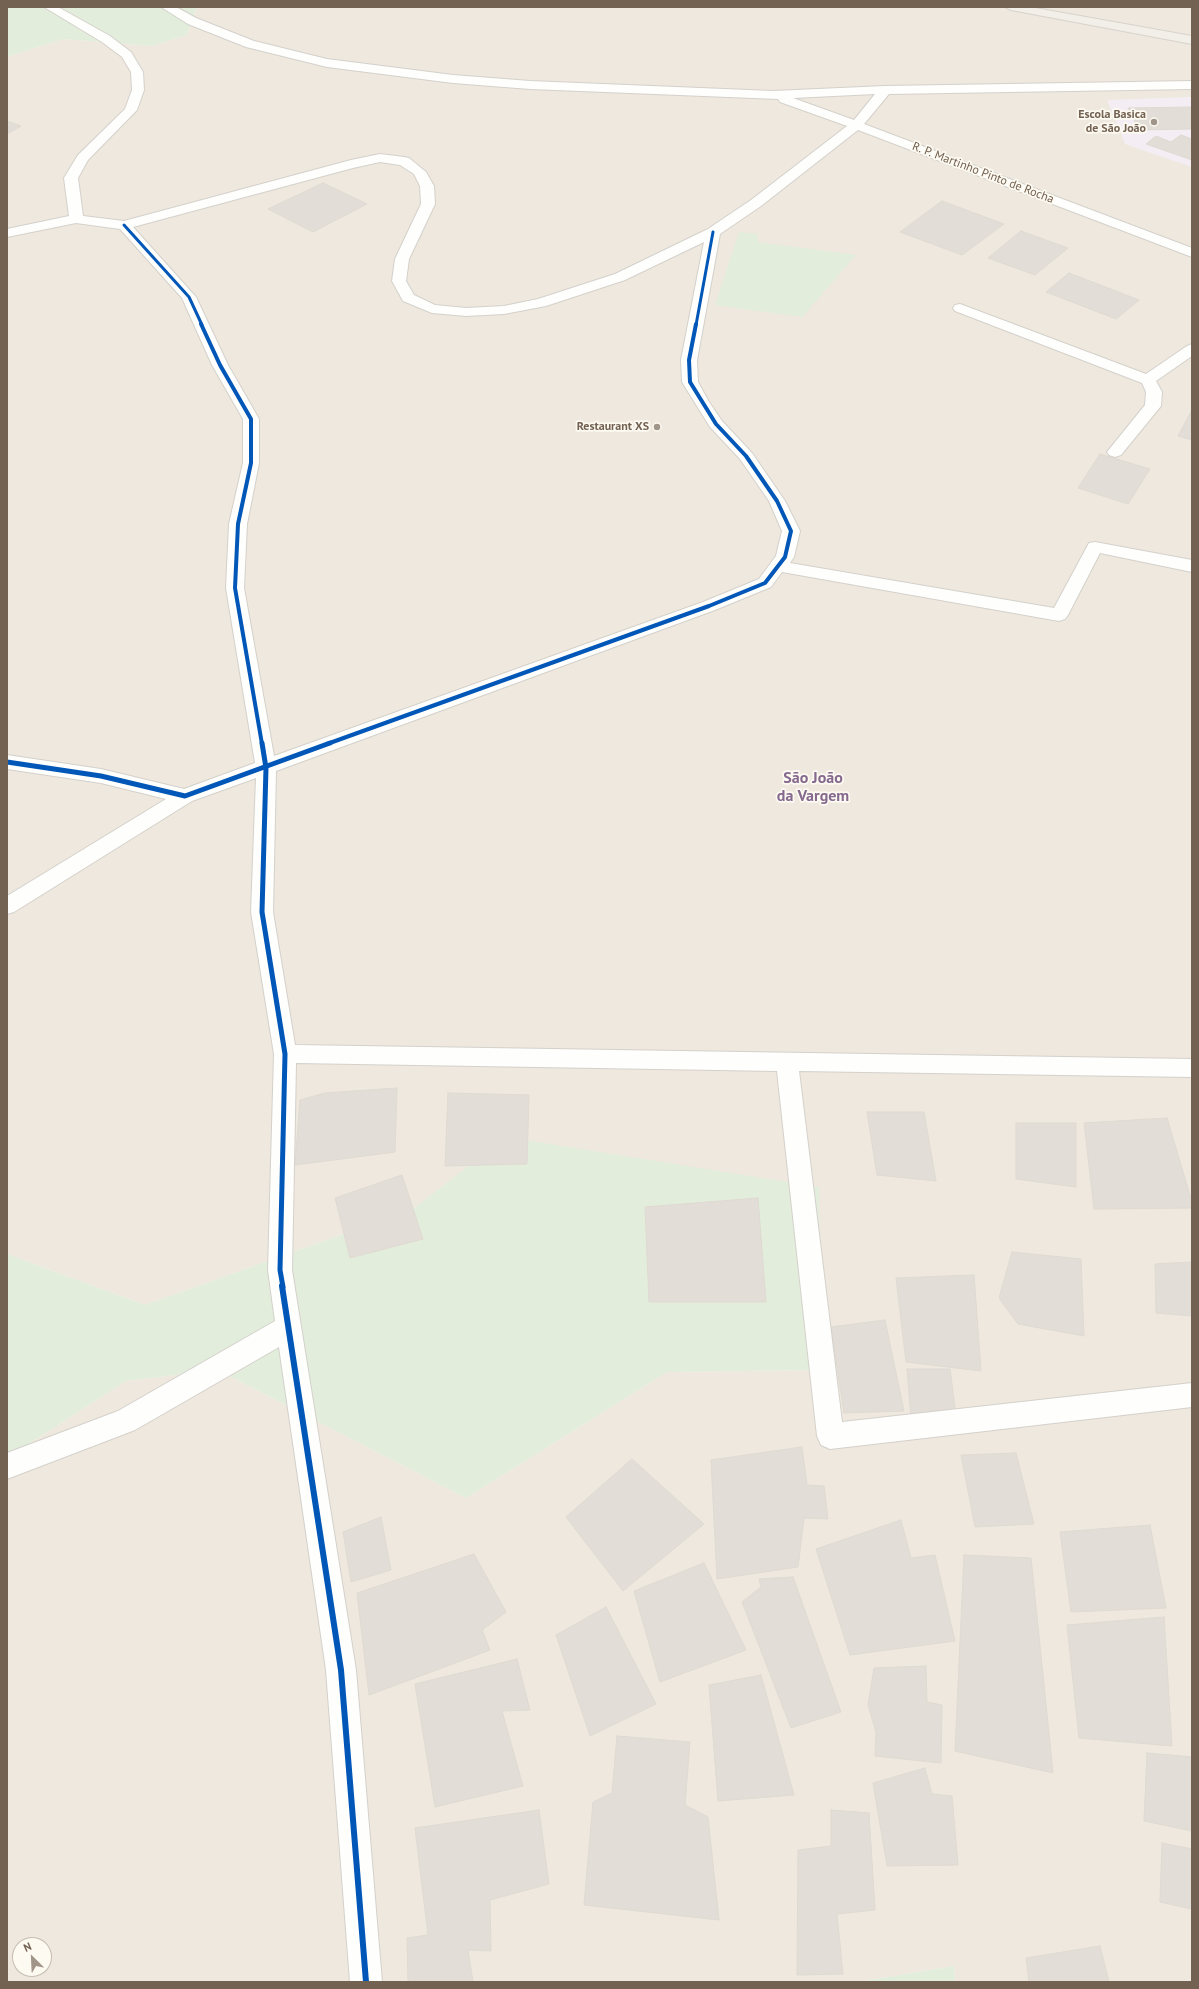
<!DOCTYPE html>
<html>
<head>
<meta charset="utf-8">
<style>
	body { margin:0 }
	#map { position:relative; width:1199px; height:1989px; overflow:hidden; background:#f6f5f0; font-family:"PT Sans",sans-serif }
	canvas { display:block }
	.frame { position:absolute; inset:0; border:8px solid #736151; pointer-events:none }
	.north { position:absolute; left:12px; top:1937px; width:40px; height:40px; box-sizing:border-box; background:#fdfaf2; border:1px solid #c6bdb2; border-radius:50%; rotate:336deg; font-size:11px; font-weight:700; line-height:16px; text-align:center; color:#736151 }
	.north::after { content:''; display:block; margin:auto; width:14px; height:18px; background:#a19589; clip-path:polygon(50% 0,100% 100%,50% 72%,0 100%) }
</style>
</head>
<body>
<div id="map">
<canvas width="1199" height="1989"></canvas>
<div class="frame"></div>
<div class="north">N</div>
</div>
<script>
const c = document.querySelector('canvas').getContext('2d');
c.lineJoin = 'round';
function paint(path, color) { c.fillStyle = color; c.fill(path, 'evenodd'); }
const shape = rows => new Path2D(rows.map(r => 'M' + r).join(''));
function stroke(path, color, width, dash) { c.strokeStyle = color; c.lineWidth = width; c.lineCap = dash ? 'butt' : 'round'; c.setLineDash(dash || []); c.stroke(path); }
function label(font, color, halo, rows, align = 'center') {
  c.font = font + ' "PT Sans",sans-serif'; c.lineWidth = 3.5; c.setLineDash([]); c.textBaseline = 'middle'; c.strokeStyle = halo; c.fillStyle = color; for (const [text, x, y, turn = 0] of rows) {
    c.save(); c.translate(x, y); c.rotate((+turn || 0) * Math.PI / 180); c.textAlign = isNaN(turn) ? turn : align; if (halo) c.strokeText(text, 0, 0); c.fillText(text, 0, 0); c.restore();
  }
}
paint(shape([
	[197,7,1192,7,1192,1982,955,1982,954,1966,857,1982,7,1982,7,1458,126,1381,218,1370,466,1498,667,1372,821,1370,507,1137,413,1209,145,1305,7,1254,7,57,63,39,152,46,187,35],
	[20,1945,44,1945,44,1969,20,1969]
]), '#eee8de');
paint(shape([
	[1192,97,1192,167,1125,144,1107,100]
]), '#f4eef4');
paint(shape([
	[7,7,197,7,187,35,152,46,63,39,7,57],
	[739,232,758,234,758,242,856,255,802,317,715,305],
	[506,1137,819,1187,821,1370,667,1372,466,1498,218,1370,126,1381,7,1458,7,1254,145,1305,413,1209],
	[954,1966,955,1982,857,1982]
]), '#e3eddc');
const building = shape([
	[1192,107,1192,129,1139,130,1128,108,1192,107],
	[7,121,21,126,7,134,7,121],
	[1181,135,1192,139,1192,160,1146,144,1156,136,1171,142,1181,135],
	[323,183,367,204,313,232,268,209,323,183],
	[942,201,1004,224,962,255,900,232,942,201],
	[1021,231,1068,248,1035,275,988,258,1021,231],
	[1069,273,1139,300,1116,319,1046,292,1069,273],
	[1192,410,1192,440,1178,436,1192,410],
	[1100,454,1150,469,1128,504,1078,488,1100,454],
	[397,1088,395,1152,295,1165,300,1100,325,1093,397,1088],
	[448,1093,529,1095,527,1164,445,1166,448,1093],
	[867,1112,924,1112,936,1181,877,1175,867,1112],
	[1167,1118,1192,1202,1192,1208,1094,1209,1084,1123,1167,1118],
	[1016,1123,1076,1123,1076,1187,1016,1179,1016,1123],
	[402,1175,423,1239,350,1258,335,1198,402,1175],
	[758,1198,766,1302,649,1302,645,1207,758,1198],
	[1012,1252,1081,1259,1084,1336,1018,1324,999,1298,1012,1252],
	[1192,1262,1192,1316,1156,1313,1155,1264,1192,1262],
	[974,1275,981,1371,906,1362,896,1278,974,1275],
	[885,1320,904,1411,844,1413,831,1327,885,1320],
	[907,1369,950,1369,956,1415,911,1418,907,1369],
	[802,1447,807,1485,824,1486,828,1519,804,1518,798,1567,717,1579,711,1460,802,1447],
	[1016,1453,1034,1524,975,1527,961,1455,1016,1453],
	[632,1459,704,1524,623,1591,566,1517,632,1459],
	[381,1517,391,1570,351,1582,343,1532,381,1517],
	[901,1520,911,1558,935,1555,955,1641,850,1655,816,1549,901,1520],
	[1150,1525,1166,1608,1071,1612,1060,1532,1150,1525],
	[474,1554,506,1612,482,1630,490,1650,369,1695,357,1593,474,1554],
	[964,1555,1031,1558,1053,1773,955,1751,964,1555],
	[704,1563,746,1650,660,1682,634,1591,704,1563],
	[793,1577,841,1712,791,1728,742,1602,761,1587,759,1579,793,1577],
	[606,1607,656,1704,590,1736,556,1635,606,1607],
	[1164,1617,1172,1746,1079,1738,1067,1625,1164,1617],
	[517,1659,530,1710,502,1711,523,1786,435,1807,415,1684,517,1659],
	[926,1666,927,1702,942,1705,941,1763,875,1756,876,1732,868,1705,874,1668,926,1666],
	[761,1675,794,1795,718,1801,709,1685,761,1675],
	[617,1736,690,1742,685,1805,708,1817,719,1920,584,1905,593,1802,612,1793,617,1736],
	[1147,1753,1192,1757,1192,1831,1144,1821,1147,1753],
	[925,1768,932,1794,952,1796,958,1865,887,1866,873,1783,925,1768],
	[539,1810,549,1884,490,1900,491,1951,468,1950,473,1982,408,1982,407,1938,428,1935,415,1828,539,1810],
	[831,1810,869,1813,875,1910,837,1914,843,1974,797,1975,798,1850,831,1846,831,1810],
	[1162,1843,1192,1849,1192,1909,1160,1902,1162,1843],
	[1100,1946,1109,1982,1029,1982,1026,1958,1100,1946]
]);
paint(building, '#e2ddd6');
stroke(building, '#dfdad2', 1);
const street = shape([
	[44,7,58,7,110,36,131,52,143,72,144,90,137,110,88,160,78,178,83,216,124,221,351,160,380,154,404,157,409,158,426,172,434,186,435,204,409,259,406,281,414,295,435,305,466,308,504,306,538,299,615,274,708,229,751,200,847,126,780,102,778,99,530,89,453,83,327,67,246,47,188,24,161,7,176,7,196,18,254,41,327,59,453,75,530,81,773,91,885,86,1192,81,1192,89,889,94,864,124,1192,248,1192,257,858,130,761,206,720,234,697,360,698,382,709,402,722,421,752,453,785,501,800,531,794,557,790,563,1054,608,1089,543,1095,542,1192,560,1192,572,1100,553,1068,615,1065,619,1059,621,782,572,771,587,715,610,276,771,273,912,295,1045,1192,1059,1192,1077,799,1071,842,1422,1192,1383,1192,1407,830,1449,821,1445,817,1436,777,1071,296,1063,292,1270,356,1670,382,1982,350,1982,326,1670,279,1347,135,1430,7,1479,7,1453,118,1411,275,1321,268,1270,274,1054,251,912,256,778,192,801,14,912,7,914,7,896,166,799,101,783,7,769,7,755,101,769,184,789,255,763,226,588,229,524,243,463,243,419,212,365,182,298,120,229,76,223,7,237,7,229,69,216,64,178,78,155,125,109,132,90,131,72,122,57,102,42,44,7],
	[875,94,854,120,793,98,875,94],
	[380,162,400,165,414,174,420,186,421,204,395,259,392,281,403,301,432,313,466,316,504,314,546,306,625,280,704,242,681,360,682,382,710,427,740,459,769,501,782,531,776,556,759,579,703,602,274,756,244,588,247,524,259,463,259,419,228,365,196,297,133,227,353,168,380,162],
	[960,304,1146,374,1187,346,1192,344,1192,356,1156,381,1162,392,1161,406,1121,455,1115,457,1109,455,1107,452,1145,405,1146,392,1142,383,955,311,953,308,955,305,960,304]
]);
const primary = shape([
	[1005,7,1030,7,1192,36,1192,44,1011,10,1005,7]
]);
stroke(street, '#d4d1cb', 2);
stroke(primary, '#d8d2cd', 2);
paint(street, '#fefefd');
paint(primary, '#f1efe8');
stroke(shape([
	[124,225,189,297,202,325],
	[696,325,713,232]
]), '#0057b8', 3);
stroke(shape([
	[201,324,220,365,251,419,251,463,238,524,235,588,262,744],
	[327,744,709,606,765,583,785,557,791,531,777,501,746,456,716,424,690,382,689,360,696,324]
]), '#0057b8', 4);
stroke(shape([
	[262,743,266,768,262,912,285,1054,280,1270,283,1287],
	[7,762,101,776,185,796,330,743]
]), '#0057b8', 5);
stroke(shape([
	[282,1286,341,1670,366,1982]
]), '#0057b8', 6);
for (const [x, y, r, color] of [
	[1154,122,4,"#a19589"],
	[657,427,4,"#a19589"]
]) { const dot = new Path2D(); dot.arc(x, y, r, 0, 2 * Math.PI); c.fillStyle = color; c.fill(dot); stroke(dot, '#fdfaf2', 1.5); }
label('bold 12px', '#736151', '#fdfaf2', [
	["Escola Basica",1146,115],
	["de São João",1146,129],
	["Restaurant XS",649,427]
], 'right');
label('12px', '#736151', '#fdfaf2', [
	["R. P. Martinho Pinto de Rocha",983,173,21]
]);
label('bold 16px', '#86698e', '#fdfaf2', [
	["São João",813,778],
	["da Vargem",813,796]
]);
</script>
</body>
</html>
